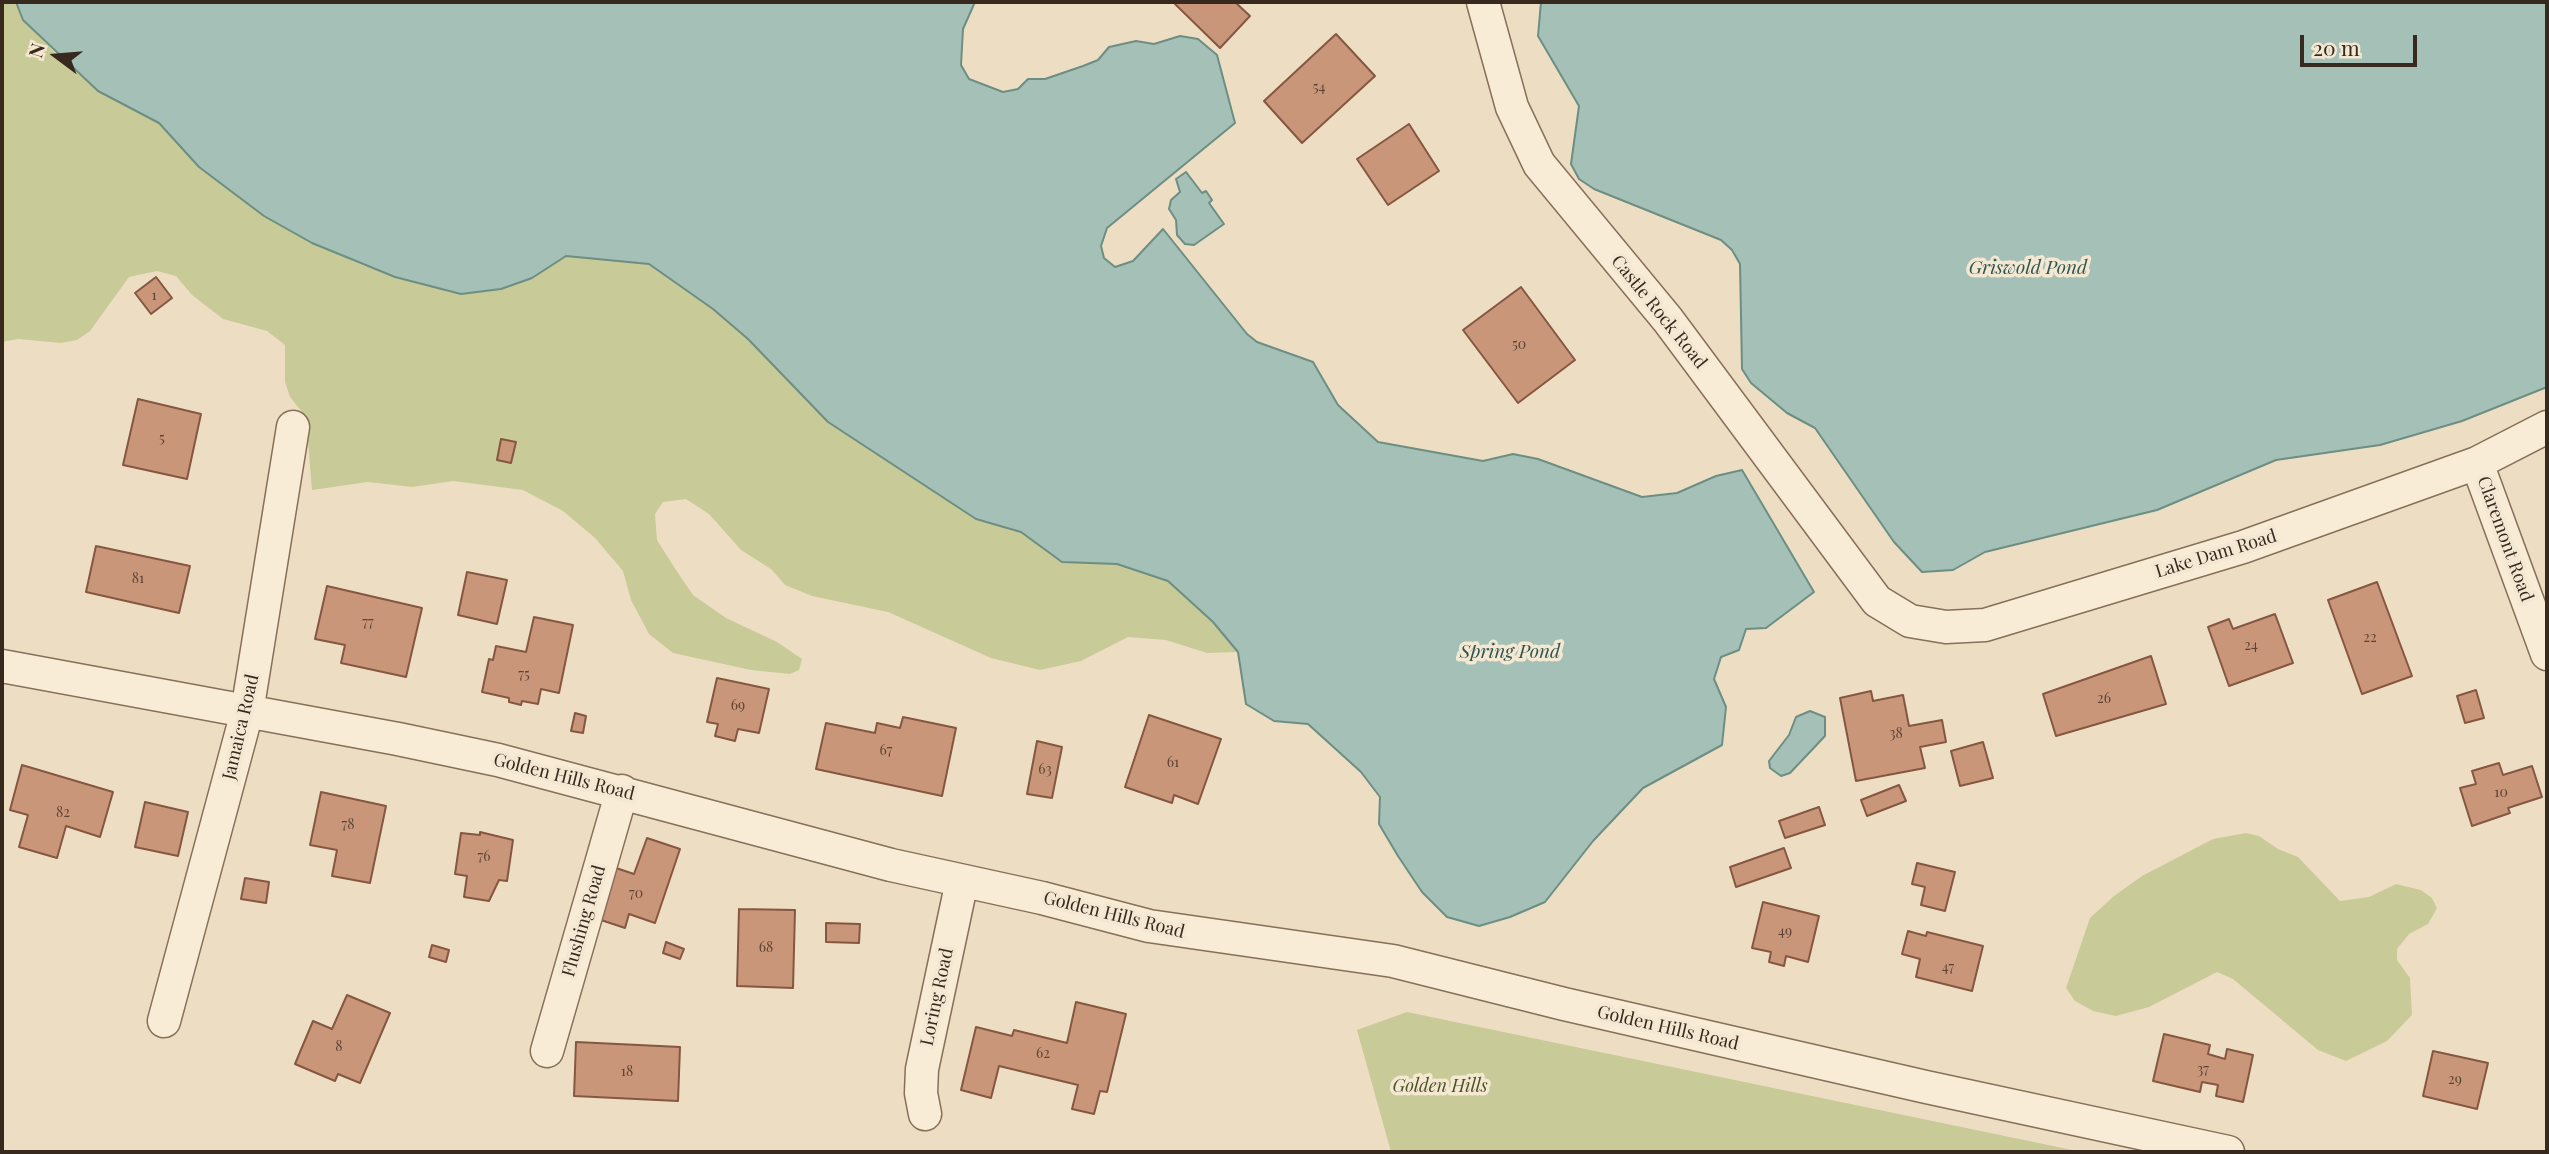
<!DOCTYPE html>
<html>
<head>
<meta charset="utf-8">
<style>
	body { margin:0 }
	#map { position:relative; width:2549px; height:1154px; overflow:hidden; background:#eddec3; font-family:"Playfair Display",serif }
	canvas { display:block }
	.frame { position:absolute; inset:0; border:4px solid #37291e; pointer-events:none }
	.north { position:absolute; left:21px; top:21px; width:70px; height:70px; -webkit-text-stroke:5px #f5e8d3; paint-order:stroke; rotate:286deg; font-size:19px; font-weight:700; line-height:28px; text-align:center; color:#37291e }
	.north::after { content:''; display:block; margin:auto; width:24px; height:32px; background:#37291e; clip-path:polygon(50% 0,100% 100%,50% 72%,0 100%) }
	.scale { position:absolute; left:2300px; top:35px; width:117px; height:32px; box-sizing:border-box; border:4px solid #37291e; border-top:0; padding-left:9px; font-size:21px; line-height:24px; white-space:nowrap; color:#37291e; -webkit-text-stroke:5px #f5e8d3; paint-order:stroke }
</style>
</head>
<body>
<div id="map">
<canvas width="2549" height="1154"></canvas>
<div class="frame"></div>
<div class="north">N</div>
<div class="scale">20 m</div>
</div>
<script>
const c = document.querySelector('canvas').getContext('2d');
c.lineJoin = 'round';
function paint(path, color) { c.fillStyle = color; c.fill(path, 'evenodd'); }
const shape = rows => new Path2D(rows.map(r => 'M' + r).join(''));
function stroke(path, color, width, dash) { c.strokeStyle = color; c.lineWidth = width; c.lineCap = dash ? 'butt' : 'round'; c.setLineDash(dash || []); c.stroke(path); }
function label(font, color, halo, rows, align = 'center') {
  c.font = font + ' "Playfair Display",serif'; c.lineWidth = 7; c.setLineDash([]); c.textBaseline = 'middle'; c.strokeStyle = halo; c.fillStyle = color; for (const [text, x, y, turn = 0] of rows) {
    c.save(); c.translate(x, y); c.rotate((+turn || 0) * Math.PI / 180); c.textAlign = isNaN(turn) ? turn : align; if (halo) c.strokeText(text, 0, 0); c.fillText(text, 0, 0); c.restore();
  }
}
paint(shape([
	[2,2,16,2,23,20,57,55,98,91,159,123,199,167,312,243,360,264,395,277,532,278,566,256,649,264,713,309,748,339,828,422,976,519,1021,532,1062,562,1117,564,1168,581,1213,622,1238,652,1207,653,1166,640,1128,637,1081,661,1040,670,991,658,888,612,812,596,785,585,771,569,741,550,709,514,686,499,663,502,655,514,657,540,674,567,693,595,726,618,777,642,802,659,799,670,790,674,751,670,673,653,649,634,631,600,623,571,595,538,563,511,523,490,453,481,412,487,368,482,312,490,306,417,290,397,285,382,285,345,267,331,223,319,192,295,176,276,157,271,129,277,90,331,77,340,61,343,18,339,2,342],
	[2246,833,2259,836,2278,849,2298,857,2340,901,2369,897,2396,884,2421,890,2432,898,2437,908,2428,924,2409,934,2397,949,2397,960,2410,978,2412,1015,2387,1041,2346,1061,2318,1050,2233,979,2217,972,2149,1007,2116,1016,2093,1011,2075,1001,2066,988,2090,918,2114,896,2142,876,2213,839],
	[1407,1012,2082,1152,1391,1152,1357,1030]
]), '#c8cb97');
const water = shape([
	[16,2,975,2,963,29,961,65,969,79,1003,92,1018,89,1028,79,1045,79,1083,66,1098,60,1109,47,1136,41,1154,44,1180,36,1198,39,1217,55,1235,123,1107,228,1101,246,1104,258,1115,267,1133,261,1163,229,1247,334,1257,342,1313,362,1338,405,1378,442,1483,461,1513,454,1538,459,1642,497,1677,493,1716,476,1742,470,1814,592,1766,628,1746,629,1739,650,1721,657,1714,679,1726,707,1722,745,1643,788,1593,841,1545,902,1510,917,1479,926,1447,917,1422,892,1398,856,1379,824,1380,797,1361,772,1308,724,1274,721,1246,704,1238,652,1213,622,1168,581,1117,564,1062,562,1021,532,976,519,828,422,748,339,713,309,649,264,566,256,532,278,501,289,461,294,395,277,312,243,264,216,199,167,159,123,98,91,23,20,16,2],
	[1541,2,2547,2,2547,387,2462,421,2380,445,2276,460,2157,510,1985,552,1953,570,1922,572,1894,542,1815,428,1787,413,1751,383,1742,369,1740,264,1732,250,1721,240,1594,189,1579,179,1571,164,1579,106,1538,36,1541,2],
	[1186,172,1202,193,1206,191,1212,200,1209,203,1224,224,1194,245,1185,244,1177,235,1176,220,1169,209,1171,200,1180,192,1176,179,1186,172],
	[1810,711,1825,717,1825,736,1790,773,1781,776,1770,768,1769,761,1789,735,1796,717,1810,711]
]);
paint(water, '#a5c0b6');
stroke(water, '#6c8e83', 2);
const building = shape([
	[1177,2,1235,2,1250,16,1220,48,1175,4,1177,2],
	[1336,34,1375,76,1302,143,1264,101,1336,34],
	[1409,124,1439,171,1388,205,1357,159,1409,124],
	[156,277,172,298,151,314,135,293,156,277],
	[1521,287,1575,360,1518,403,1463,330,1521,287],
	[138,399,201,414,187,479,123,465,138,399],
	[501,439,516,442,511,463,497,460,501,439],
	[96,546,190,566,179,613,86,592,96,546],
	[467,572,507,580,497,624,458,615,467,572],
	[2377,582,2412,676,2362,694,2328,600,2377,582],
	[327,586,422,608,406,677,341,663,345,645,315,639,327,586],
	[2275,614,2293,663,2229,686,2208,627,2229,619,2233,629,2275,614],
	[534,617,573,625,559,693,541,689,538,704,522,701,521,705,509,702,509,698,482,692,489,659,493,660,496,646,526,652,534,617],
	[2151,656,2166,704,2056,736,2043,694,2151,656],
	[717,678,769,689,759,733,738,729,735,741,715,736,718,724,707,722,717,678],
	[2476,690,2484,718,2465,723,2457,696,2476,690],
	[1871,691,1873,701,1903,695,1909,726,1942,720,1946,742,1920,747,1925,768,1856,781,1840,698,1871,691],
	[575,713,586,716,583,733,571,731,575,713],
	[1149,715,1221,739,1198,804,1174,795,1172,803,1125,787,1149,715],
	[903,717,956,728,942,796,816,769,826,723,875,733,877,723,900,728,903,717],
	[1037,741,1062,747,1052,798,1027,794,1037,741],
	[1983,742,1993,778,1960,786,1951,751,1983,742],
	[2499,763,2503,775,2532,766,2542,797,2508,808,2510,813,2472,826,2460,788,2476,784,2472,771,2499,763],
	[22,765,113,792,100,837,66,826,57,858,19,847,28,815,10,810,22,765],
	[1899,785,1906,801,1867,816,1861,800,1899,785],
	[321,792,386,806,370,883,332,876,337,850,310,845,321,792],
	[145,802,188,812,178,856,135,847,145,802],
	[1819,807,1825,825,1785,838,1779,821,1819,807],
	[480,832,513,840,507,881,499,880,489,901,464,897,467,876,455,874,461,833,480,835,480,832],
	[647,838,680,849,655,923,629,914,625,928,598,919,616,868,634,874,647,838],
	[1784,848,1791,868,1736,887,1730,867,1784,848],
	[1917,863,1955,872,1945,911,1921,905,1925,887,1912,884,1917,863],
	[245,878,269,882,266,903,241,899,245,878],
	[1763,902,1819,916,1808,962,1786,956,1784,966,1769,962,1771,952,1752,948,1763,902],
	[739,909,795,910,793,988,737,986,739,909],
	[826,923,860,924,859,943,826,942,826,923],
	[1908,931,1926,936,1927,932,1983,946,1972,991,1916,977,1920,959,1902,954,1908,931],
	[666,942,684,949,680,959,663,953,666,942],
	[432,945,449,950,446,962,429,957,432,945],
	[347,995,390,1013,360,1083,338,1074,335,1081,295,1064,313,1021,332,1029,347,995],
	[1076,1002,1126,1014,1107,1092,1100,1091,1094,1114,1072,1109,1078,1085,999,1066,991,1098,961,1090,976,1027,1012,1036,1014,1030,1067,1043,1076,1002],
	[2164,1034,2210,1045,2208,1054,2225,1059,2227,1049,2253,1055,2243,1102,2216,1096,2218,1085,2202,1082,2200,1092,2153,1081,2164,1034],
	[576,1042,680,1047,678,1101,574,1096,576,1042],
	[2433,1051,2488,1063,2477,1109,2423,1096,2433,1051]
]);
paint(building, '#ca967a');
stroke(building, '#855741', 2);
const street = shape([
	[1483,2,1512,107,1539,164,1668,320,1877,601,1910,621,1946,627,1985,625,2243,547,2477,463,2547,427],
	[2477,463,2547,654],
	[2,666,398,739,498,760,891,865,1042,898,1149,926,1393,961,1564,1004,1926,1087,2228,1152],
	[164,1021,247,712,293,427],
	[547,1051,622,791],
	[925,1114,921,1093,922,1069,962,881]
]);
stroke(street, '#876f5a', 35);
stroke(street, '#f8ecd6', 32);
label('14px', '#5c4435', null, [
	["54",1319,88],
	["1",154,296],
	["50",1519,345],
	["5",162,439],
	["81",138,579],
	["77",368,623],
	["22",2370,638],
	["24",2251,646],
	["75",524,675],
	["26",2104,699],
	["69",738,706],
	["38",1896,734],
	["67",886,751],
	["61",1173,763],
	["63",1045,770],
	["10",2501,793],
	["82",63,813],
	["78",348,825],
	["76",484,857],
	["70",636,894],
	["49",1785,932],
	["68",766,948],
	["47",1948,968],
	["8",339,1047],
	["62",1043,1054],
	["37",2203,1070],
	["18",627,1072],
	["29",2455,1080]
]);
label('18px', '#37291e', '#f5e8d3', [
	["Castle Rock Road",1659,312,51],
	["Claremont Road",2505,539,70],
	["Lake Dam Road",2216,554,-17],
	["Jamaica Road",241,727,-77],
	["Golden Hills Road",564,777,14],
	["Golden Hills Road",1114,915,14],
	["Flushing Road",584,921,-74],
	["Loring Road",937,997,-78],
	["Golden Hills Road",1668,1028,13]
]);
label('italic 18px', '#4b5325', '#f5e8d3', [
	["Golden Hills",1440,1086]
]);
label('italic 19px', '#2e5651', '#f5e8d3', [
	["Griswold Pond",2028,268],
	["Spring Pond",1510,652]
]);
</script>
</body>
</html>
